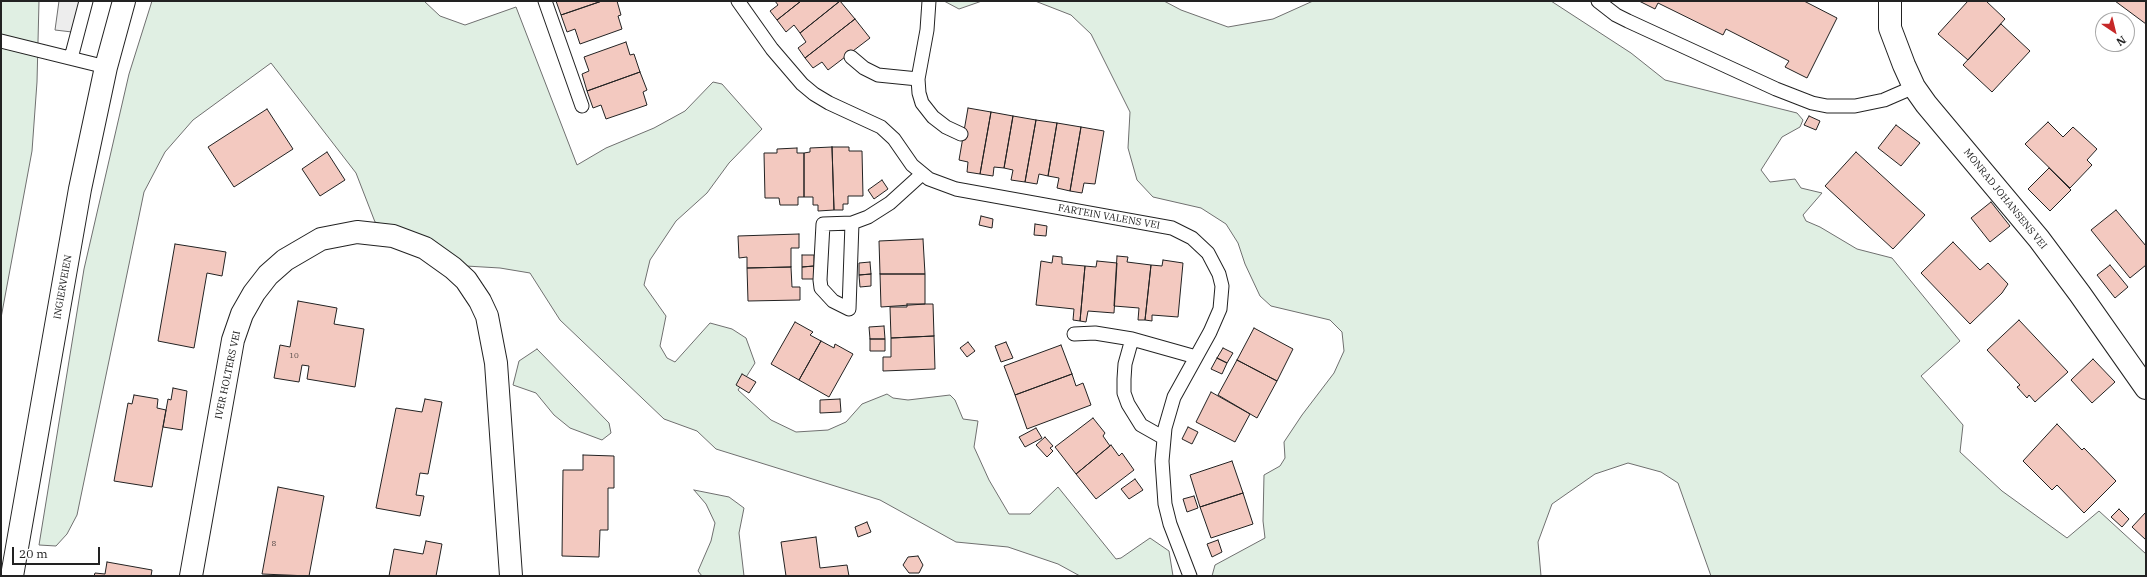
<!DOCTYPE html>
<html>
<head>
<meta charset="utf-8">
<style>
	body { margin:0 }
	#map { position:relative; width:2147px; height:577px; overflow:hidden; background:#fff; font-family:"IBM Plex Serif",serif }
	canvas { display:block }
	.frame { position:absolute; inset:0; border:2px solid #222; pointer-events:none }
	.north { position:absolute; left:2095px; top:12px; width:40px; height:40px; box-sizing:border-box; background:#fff; border:1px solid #a7a7a7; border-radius:50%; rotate:145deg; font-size:11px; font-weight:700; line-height:16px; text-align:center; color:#222 }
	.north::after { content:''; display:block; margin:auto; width:14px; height:18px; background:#c62828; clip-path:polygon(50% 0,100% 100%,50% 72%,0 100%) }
	.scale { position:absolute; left:12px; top:547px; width:88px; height:18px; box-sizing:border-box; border:2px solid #222; border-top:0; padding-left:5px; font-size:12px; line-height:14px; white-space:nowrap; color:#222; -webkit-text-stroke:3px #fff; paint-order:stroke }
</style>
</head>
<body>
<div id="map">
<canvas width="2147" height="577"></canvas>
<div class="frame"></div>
<div class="north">N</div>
<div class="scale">20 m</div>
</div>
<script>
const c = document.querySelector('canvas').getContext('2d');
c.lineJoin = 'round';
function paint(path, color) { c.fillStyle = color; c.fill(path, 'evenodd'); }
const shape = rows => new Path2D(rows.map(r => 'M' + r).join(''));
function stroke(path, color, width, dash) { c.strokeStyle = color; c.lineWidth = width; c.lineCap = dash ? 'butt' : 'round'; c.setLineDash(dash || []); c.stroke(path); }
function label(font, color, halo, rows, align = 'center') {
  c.font = font + ' "IBM Plex Serif",serif'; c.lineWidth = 3; c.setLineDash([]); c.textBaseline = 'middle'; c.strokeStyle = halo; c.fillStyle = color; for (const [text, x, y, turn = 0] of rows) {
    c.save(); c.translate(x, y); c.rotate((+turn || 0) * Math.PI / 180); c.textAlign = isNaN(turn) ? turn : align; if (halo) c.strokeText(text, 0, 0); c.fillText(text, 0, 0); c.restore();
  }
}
const green = shape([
	[1,1,39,1,37,82,32,151,1,318,1,1],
	[152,1,424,1,440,16,465,25,516,7,577,165,606,148,654,128,685,111,713,82,722,84,762,129,729,163,707,193,676,221,650,260,644,285,666,316,660,346,667,358,675,362,710,323,732,329,746,338,755,363,738,390,771,420,796,432,828,430,846,422,862,404,887,394,893,398,908,400,950,395,955,400,963,419,978,421,974,447,989,480,1009,514,1030,514,1058,487,1116,559,1121,558,1150,538,1169,551,1173,576,1080,576,1058,564,1008,547,956,542,880,500,716,449,697,431,664,419,560,320,530,273,500,268,466,266,404,230,375,222,356,173,271,63,193,120,165,152,144,192,77,515,67,534,56,546,39,545,84,269,129,74,152,1],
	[944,1,982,1,959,9,944,1],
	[1035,1,1164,1,1181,10,1228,27,1273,19,1313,1,1551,1,1631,53,1665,80,1797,113,1803,120,1800,127,1782,137,1761,170,1770,182,1795,179,1801,188,1822,193,1803,215,1806,221,1820,227,1857,249,1892,258,1960,341,1921,376,1963,425,1960,452,2002,491,2067,538,2099,511,2146,554,2146,576,1711,576,1678,483,1661,472,1628,463,1595,474,1552,504,1538,542,1541,576,1212,576,1215,565,1265,538,1263,521,1264,475,1280,466,1285,458,1284,442,1302,415,1334,373,1344,351,1342,332,1330,320,1271,306,1260,296,1245,264,1238,243,1226,224,1201,208,1153,197,1137,180,1128,148,1130,112,1091,34,1071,15,1035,1],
	[537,349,609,423,611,433,602,440,570,428,554,415,536,393,513,385,519,361,537,349],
	[694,490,729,497,744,508,739,533,744,576,702,576,698,571,711,541,715,523,706,504,694,490]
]);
paint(green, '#e0efe3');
stroke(green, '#6f6f6f', 1);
const parking = shape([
	[59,1,80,1,72,32,55,30,59,1]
]);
paint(parking, '#ededed');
stroke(parking, '#6f6f6f', 1);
const building = shape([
	[556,1,602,1,561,15,556,1],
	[602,1,617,1,621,15,618,16,622,29,580,44,575,29,567,32,561,15,602,1],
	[775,1,801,1,777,20,770,11,778,5,775,1],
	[801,1,840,1,800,33,794,25,786,32,777,20,801,1],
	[840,1,855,19,805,58,798,48,806,42,800,33,840,1],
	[1639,1,1804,1,1837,18,1807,78,1785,67,1789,61,1726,29,1723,35,1658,3,1655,9,1639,1],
	[1968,1,1986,1,2005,19,1968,60,1938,34,1968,1],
	[2115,1,2146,1,2146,24,2115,1],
	[855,19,870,38,828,70,822,62,813,68,805,58,855,19],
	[2001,24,2030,51,1992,92,1963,65,2001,24],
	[626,42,630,55,634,54,640,72,587,91,582,74,589,71,584,57,626,42],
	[640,72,647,90,643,92,647,105,606,119,601,105,593,108,587,91,640,72],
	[968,108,991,112,980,174,967,172,968,162,959,160,968,108],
	[267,109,293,149,234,187,208,147,267,109],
	[991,112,1013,116,1004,168,994,167,993,176,980,174,991,112],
	[1013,116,1036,120,1025,182,1011,180,1013,170,1004,168,1013,116],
	[1809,116,1820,121,1816,130,1804,125,1809,116],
	[1036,120,1057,123,1048,176,1039,174,1037,184,1025,182,1036,120],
	[2048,122,2063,137,2073,127,2097,149,2087,160,2092,165,2070,188,2025,144,2048,122],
	[1057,123,1081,127,1070,191,1057,188,1059,178,1048,176,1057,123],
	[1896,125,1920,143,1901,166,1878,148,1896,125],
	[1081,127,1104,131,1095,184,1084,183,1082,193,1070,191,1081,127],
	[832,147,849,147,849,151,862,151,863,196,848,196,848,204,843,204,843,210,834,210,832,147],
	[832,147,834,210,818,211,818,205,813,205,813,197,804,197,804,153,810,152,810,148,832,147],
	[797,148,797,153,804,153,804,197,798,197,798,205,780,205,779,198,765,198,764,153,777,153,777,149,797,148],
	[327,152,345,180,320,196,302,169,327,152],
	[1856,152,1925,215,1893,249,1825,186,1856,152],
	[2049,168,2071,190,2050,211,2028,189,2049,168],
	[882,180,888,189,874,199,868,190,882,180],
	[1991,202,2010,226,1990,242,1971,218,1991,202],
	[2116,210,2146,246,2146,265,2130,278,2091,230,2116,210],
	[981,216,993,219,992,228,979,225,981,216],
	[1035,224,1047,226,1046,236,1034,235,1035,224],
	[799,234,799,248,791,248,791,267,747,268,747,257,739,258,738,236,799,234],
	[923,239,925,274,880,274,879,241,923,239],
	[1953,242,1980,270,1988,263,2008,284,2002,293,1970,324,1921,273,1953,242],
	[175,244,226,252,222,276,207,273,194,348,158,341,175,244],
	[802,255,814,255,814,266,802,267,802,255],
	[1053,256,1062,257,1062,264,1085,266,1080,321,1073,320,1074,309,1036,305,1041,261,1052,263,1053,256],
	[1117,256,1128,257,1127,262,1151,265,1145,320,1138,320,1139,308,1114,306,1117,256],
	[1163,260,1183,263,1178,317,1152,315,1152,321,1145,320,1151,265,1162,266,1163,260],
	[1097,261,1117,263,1114,313,1088,311,1086,322,1080,321,1085,266,1096,267,1097,261],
	[870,262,871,274,859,275,859,263,870,262],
	[2110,265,2128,287,2115,298,2097,275,2110,265],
	[814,266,814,279,802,279,802,267,814,266],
	[791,267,792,287,800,287,800,300,748,301,747,268,791,267],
	[871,274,871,286,860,287,859,275,871,274],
	[880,274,925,274,925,304,881,307,880,274],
	[298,301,337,308,334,324,364,329,355,387,307,379,309,366,302,365,299,382,274,378,280,345,290,347,298,301],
	[907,304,933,304,934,336,891,338,890,307,907,307,907,304],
	[2019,320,2068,372,2035,402,2029,395,2027,398,2017,387,2020,385,1987,350,2019,320],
	[795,322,813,332,810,335,821,341,799,380,771,364,795,322],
	[884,326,885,339,870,339,869,327,884,326],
	[1254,328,1293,349,1277,381,1237,360,1254,328],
	[934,336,935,369,883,371,883,357,891,357,891,338,934,336],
	[870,339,885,339,885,351,870,351,870,339],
	[821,341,834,348,835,344,853,354,829,397,799,380,821,341],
	[968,342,975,351,967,357,960,348,968,342],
	[1006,342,1013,358,1001,362,995,346,1006,342],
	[1061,345,1072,374,1015,395,1004,366,1061,345],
	[1223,348,1233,353,1227,363,1217,358,1223,348],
	[1217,358,1227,363,1222,374,1211,369,1217,358],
	[2093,359,2115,382,2092,403,2071,380,2093,359],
	[1237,360,1277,381,1257,418,1218,395,1237,360],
	[742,374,756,382,749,393,736,385,742,374],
	[1072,374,1076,386,1083,383,1091,405,1027,429,1015,395,1072,374],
	[173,388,187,391,182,430,163,427,168,399,171,400,173,388],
	[1211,392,1250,414,1235,442,1196,422,1211,392],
	[134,395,158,399,157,408,166,410,152,487,114,481,128,403,132,404,134,395],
	[425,399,442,402,428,474,420,473,416,495,424,496,420,516,376,508,396,408,422,412,425,399],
	[840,399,841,412,820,413,820,400,840,399],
	[1093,418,1105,433,1103,436,1110,446,1076,474,1055,447,1093,418],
	[2057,424,2082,450,2084,448,2116,481,2084,513,2057,485,2052,490,2023,461,2057,424],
	[1188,427,1198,432,1192,444,1182,439,1188,427],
	[1036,428,1042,438,1025,447,1019,437,1036,428],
	[1045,437,1053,446,1050,448,1053,451,1047,457,1036,445,1045,437],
	[1111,445,1119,456,1122,453,1134,470,1096,499,1076,474,1111,445],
	[583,455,614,456,614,488,608,488,608,530,600,530,599,557,562,556,563,470,583,470,583,455],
	[1232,461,1243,493,1200,507,1190,475,1232,461],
	[1135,479,1143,490,1129,499,1121,489,1135,479],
	[278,487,324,496,309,576,262,574,278,487],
	[1243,493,1253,524,1211,538,1200,507,1243,493],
	[1194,496,1198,508,1187,512,1183,499,1194,496],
	[2119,509,2129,519,2122,527,2111,517,2119,509],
	[2146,512,2146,540,2132,527,2146,512],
	[867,522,871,532,858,537,855,527,867,522],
	[816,537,820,568,847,565,849,576,786,576,781,542,816,537],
	[1218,540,1222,552,1212,557,1207,544,1218,540],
	[426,541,442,544,436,576,389,576,394,549,423,554,426,541],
	[918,556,923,565,919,573,909,573,903,565,908,557,918,556],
	[107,562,152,570,151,576,94,576,95,573,105,574,107,562]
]);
paint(building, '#f3c9c0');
stroke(building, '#222', 1);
const lane = shape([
	[545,1,582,106],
	[738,1,772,49,802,84,814,94,829,103,881,127,894,139,912,165,929,179,956,189,1172,228,1192,238,1208,253,1219,274,1222,286,1220,309,1210,332,1174,397,1165,428,1162,461,1165,504,1170,524,1190,576],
	[929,1,927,30,918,79,919,93,922,103,933,117,946,127,961,134],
	[1598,1,1616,15,1628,21,1776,89,1812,103,1827,106,1855,106,1884,100,1914,87],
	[1,41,106,67],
	[851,57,864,68,878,75,918,79],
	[71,58,86,1],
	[852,223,849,309,833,301,821,288,820,280,823,224,852,223,868,217,890,203,922,174],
	[1074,334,1095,333,1132,339,1196,357],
	[1132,339,1125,364,1124,379,1124,393,1128,404,1141,425,1164,438]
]);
const street = shape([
	[1890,1,1890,28,1904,65,1914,87,1926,104,2039,239,2080,294,2146,388],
	[191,576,233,340,242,314,254,293,268,275,285,260,321,239,357,232,393,236,425,248,453,268,466,280,480,301,487,316,496,363,511,576]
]);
const secondary = shape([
	[12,576,80,189,106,67,124,1]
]);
stroke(lane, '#222', 15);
stroke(street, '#222', 24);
stroke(secondary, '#222', 24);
stroke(lane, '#fff', 13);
stroke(street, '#fff', 22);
stroke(secondary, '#fff', 22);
label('8px', '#564c4a', null, [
	["10",294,356],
	["8",274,544]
]);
label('10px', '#222', '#fff', [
	["MONRAD JOHANSENS VEI",2005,199,51],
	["FARTEIN VALENS VEI",1109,217,10],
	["INGIERVEIEN",63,287,-80],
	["IVER HOLTERS VEI",228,375,-78]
]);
</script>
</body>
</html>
